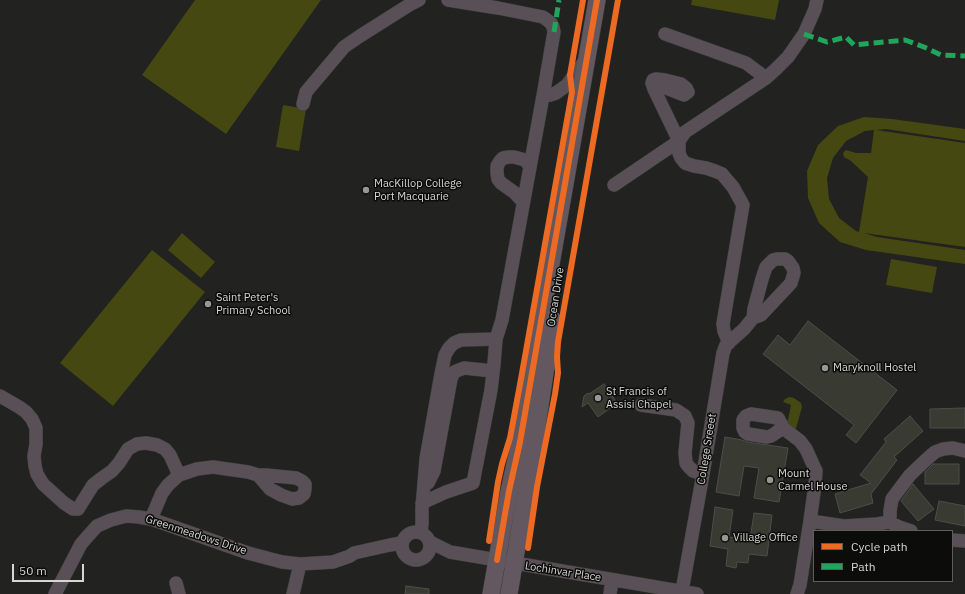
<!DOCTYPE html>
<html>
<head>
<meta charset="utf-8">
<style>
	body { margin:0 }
	#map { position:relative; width:965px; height:594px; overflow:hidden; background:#222220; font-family:"IBM Plex Sans",sans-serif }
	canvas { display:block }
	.legend { position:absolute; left:813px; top:530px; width:140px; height:52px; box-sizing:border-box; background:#0c0c0a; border:1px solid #5d5d5a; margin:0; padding:5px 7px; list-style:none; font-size:12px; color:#d6d6d3 }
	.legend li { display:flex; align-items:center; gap:8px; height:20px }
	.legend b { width:20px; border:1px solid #5d5d5a }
	.scale { position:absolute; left:12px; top:564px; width:72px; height:18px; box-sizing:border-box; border:2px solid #d6d6d3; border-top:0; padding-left:5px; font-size:12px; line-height:14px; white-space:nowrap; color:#d6d6d3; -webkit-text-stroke:3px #0c0c0a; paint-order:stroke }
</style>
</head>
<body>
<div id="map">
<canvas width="965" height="594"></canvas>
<ul class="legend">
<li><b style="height:5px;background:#ed6a23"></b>Cycle path</li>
<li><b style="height:5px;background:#20a55d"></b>Path</li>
</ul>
<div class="scale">50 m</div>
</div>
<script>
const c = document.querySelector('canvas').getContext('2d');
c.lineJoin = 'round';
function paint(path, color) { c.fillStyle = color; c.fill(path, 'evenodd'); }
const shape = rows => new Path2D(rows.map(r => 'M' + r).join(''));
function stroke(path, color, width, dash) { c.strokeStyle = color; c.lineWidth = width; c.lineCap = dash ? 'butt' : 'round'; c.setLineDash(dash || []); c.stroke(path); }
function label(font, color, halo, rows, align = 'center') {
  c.font = font + ' "IBM Plex Sans",sans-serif'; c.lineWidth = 3; c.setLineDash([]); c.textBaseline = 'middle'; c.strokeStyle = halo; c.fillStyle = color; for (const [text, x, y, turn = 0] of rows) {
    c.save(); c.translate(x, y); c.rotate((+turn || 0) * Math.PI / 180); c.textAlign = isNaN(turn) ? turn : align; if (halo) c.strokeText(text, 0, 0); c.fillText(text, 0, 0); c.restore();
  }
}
paint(shape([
	[195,0,321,0,226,134,142,75],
	[692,0,779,0,775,20,691,5],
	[283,105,306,109,299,151,276,147],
	[864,117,892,119,965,129,965,141,886,129,876,130,965,143,965,247,864,233,877,237,965,250,965,264,866,250,840,242,819,223,808,198,807,171,818,145,838,126],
	[874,130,871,153,856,153,846,150,843,153,844,157,851,161,868,177,859,232,856,231,839,218,829,199,827,178,833,158,846,141,865,131],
	[182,233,215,262,201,278,168,250],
	[152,250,205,292,113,406,60,363],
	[891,259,937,267,932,293,886,285],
	[789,397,794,398,801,403,802,407,795,432,779,418,788,420,791,405,783,402,785,399]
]), '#454811');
const building = shape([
	[808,321,897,390,856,443,846,435,854,425,763,354,778,335,790,345,808,321],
	[604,384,617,403,598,417,588,403,582,407,584,396,588,393,589,394,604,384],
	[965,408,965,428,930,428,930,409,965,408],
	[910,416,923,431,894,457,897,460,871,494,873,503,840,513,835,494,871,483,860,475,886,442,884,439,910,416],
	[725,437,742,440,747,442,788,448,779,502,754,498,759,468,744,466,739,496,716,492,725,437],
	[933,464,959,464,959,484,925,484,925,472,933,464],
	[913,484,934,509,918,521,901,501,913,484],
	[939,501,965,506,965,526,935,520,939,501],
	[715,507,733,510,729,537,750,540,754,513,772,515,767,556,749,554,748,563,737,562,736,568,726,566,728,549,710,546,715,507],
	[406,586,429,589,429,594,405,594,406,586]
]);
paint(building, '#393a31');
stroke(building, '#4d4d4b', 1);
const minor = shape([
	[448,0,498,8,543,17,551,23,553,27,554,32,543,96],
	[665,34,746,63,766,78],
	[657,94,657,91,662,88,666,88,684,95,688,92,686,88,681,84,665,80,656,79,653,80,652,83,654,89,679,141,679,153,681,158,685,163,694,166,706,168,715,171,722,174,733,187,743,205,725,312,723,324,724,331,729,343],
	[303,104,306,92,344,47,360,36,409,5,419,0],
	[614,185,679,141,685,132,766,78,776,69,788,57,804,34,815,9,817,0],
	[523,202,515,193,501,183,498,179,497,173,497,166,500,161,503,158,509,157,514,157,525,160,530,166],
	[0,396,19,407,26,412,32,419,36,428,36,444,34,456,35,466,37,474,43,484,64,503,73,509,78,509,93,485,102,478,112,471,119,463,128,449,137,444,146,443,157,445,165,449,170,455,179,475],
	[641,405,676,410,685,416,688,423,685,453,686,463,689,467,693,471,703,474],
	[783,428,771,436,767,437,748,434,745,432,743,428,743,420,746,416,751,414,778,418,783,428,800,441,806,449,816,471,815,485,810,521],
	[428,483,434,471,451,379,454,372,464,368,493,371],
	[422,503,446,492,473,483,491,390,494,364,496,339,502,320,543,96,550,95,556,93,567,85,586,59],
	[151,519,162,493,168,485,179,475,197,469,213,467,248,472,258,475,266,475,296,478,302,481,305,484,305,489,304,494,299,498,292,499,281,495,270,489,258,475],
	[890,522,890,511,892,499,910,475,928,458,935,452,943,449,953,448,965,451],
	'402 546a14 14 0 1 1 28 0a14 14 0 1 1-28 0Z',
	[421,533,422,523,422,508,426,459,441,374,445,355,449,348,454,343,461,340,496,339],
	[952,540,965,541],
	[430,542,450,552,697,594],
	[176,583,179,594],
	[682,591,703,474,723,353,726,345,744,329,753,318,761,315,791,283,794,273,793,268,788,261,785,259,777,259,773,260,766,267,762,279,754,309,753,318],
	[55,594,81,544,88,536,97,526,111,520,126,516,139,517,151,519,248,553,282,562,300,564,333,562,350,556,354,553,390,545,401,543],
	[293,594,300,564],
	[610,594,612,580],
	[797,594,800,585,810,521,844,526,877,524,890,522,899,527,911,531]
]);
const major = shape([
	[491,594,509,491,520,442,597,0],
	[509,594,535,439,553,320]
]);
stroke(minor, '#3f3f3d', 14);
stroke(major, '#3f3f3d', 18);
stroke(minor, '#585056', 13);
stroke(major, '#635860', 17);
stroke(shape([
	[554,32,559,0],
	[804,34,827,42,846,37,854,45,905,40,924,47,941,55,965,56]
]), '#20a55d', 5, [10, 5]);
stroke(shape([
	[489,541,498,482,502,464,510,438,521,379,572,92,570,75,583,0],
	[528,548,537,487,555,394,558,373,557,357,558,342,618,0],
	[497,560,509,491,520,442,597,0]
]), '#ed6a23', 6);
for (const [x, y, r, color] of [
	[366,190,4,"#979794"],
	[208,304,4,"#979794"],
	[825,368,4,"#979794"],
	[598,398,4,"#979794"],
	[770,480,4,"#979794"],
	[725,538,4,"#979794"]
]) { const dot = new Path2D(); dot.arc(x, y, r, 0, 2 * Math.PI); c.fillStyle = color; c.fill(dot); stroke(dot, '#0c0c0a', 1.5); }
label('11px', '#d6d6d3', '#0c0c0a', [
	["MacKillop College",374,184],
	["Port Macquarie",374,197],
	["Saint Peter's",216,298],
	["Primary School",216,311],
	["Maryknoll Hostel",833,368],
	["St Francis of",606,392],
	["Assisi Chapel",606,405],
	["Mount",778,474],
	["Carmel House",778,487],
	["Village Office",733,538]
], 'left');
label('11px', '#d6d6d3', '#0c0c0a', [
	["Ocean Drive",556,297,-81],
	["College Sreeet",707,449,-81],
	["Greenmeadows Drive",196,535,18],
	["Lochinvar Place",563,572,9]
]);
</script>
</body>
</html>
